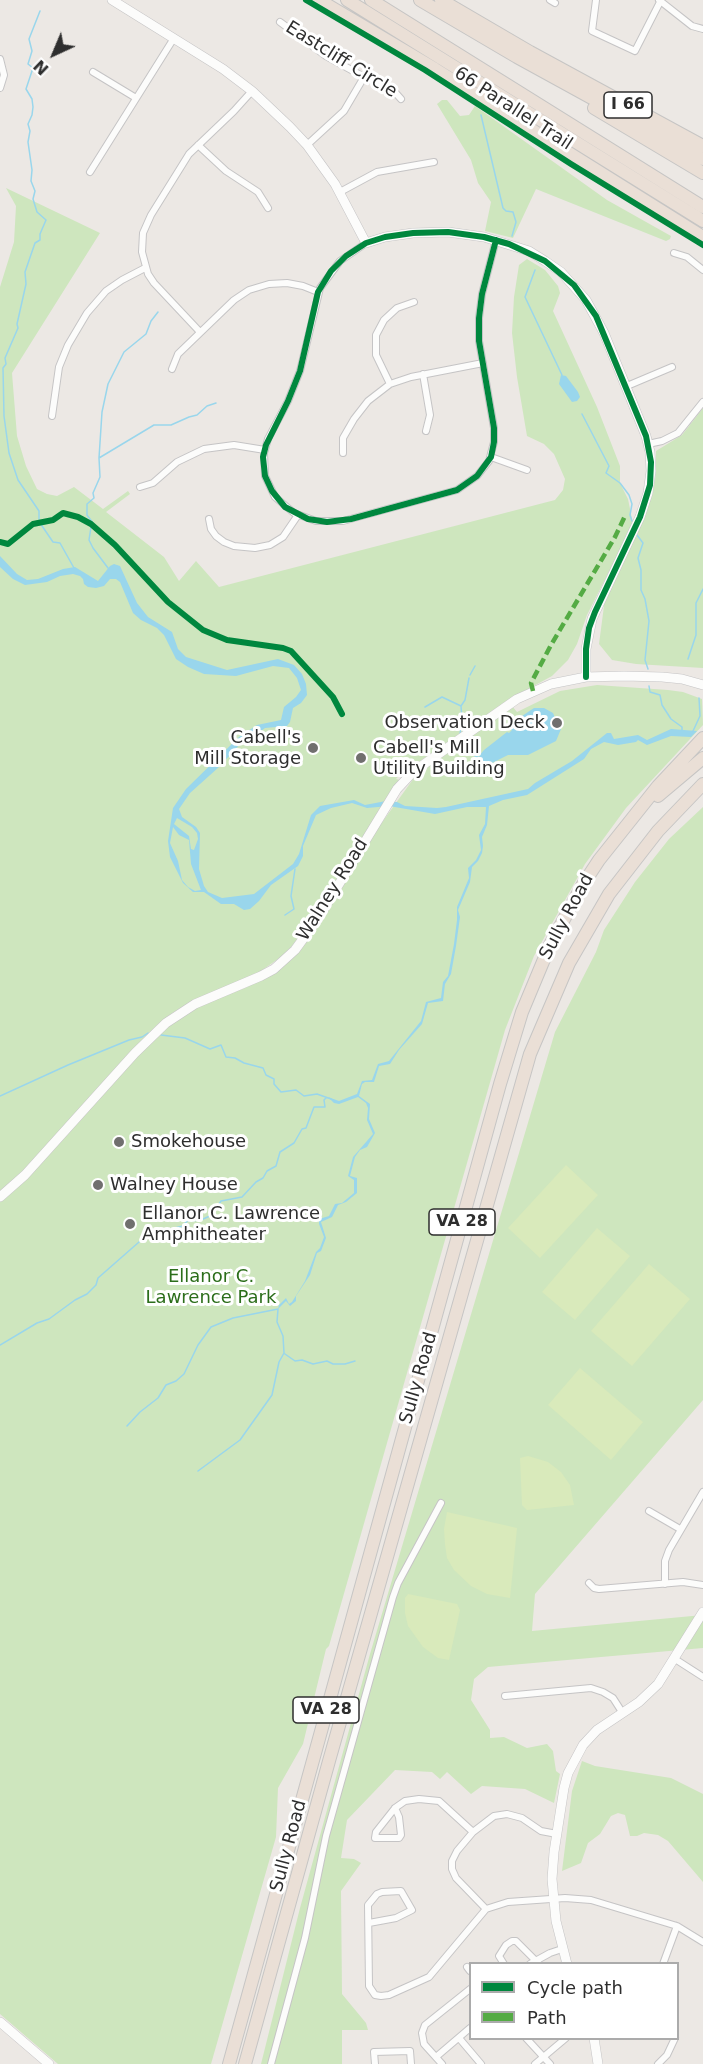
<!DOCTYPE html>
<html>
<head>
<meta charset="utf-8">
<style>
	body { margin:0 }
	#map { position:relative; width:703px; height:2064px; overflow:hidden; background:#ece8e4; font-family:"DejaVu Sans",sans-serif }
	canvas { display:block }
	.legend { position:absolute; left:469px; top:1962px; width:210px; height:78px; box-sizing:border-box; background:#fff; border:2px solid #ababab; margin:0; padding:8px 10px; list-style:none; font-size:18px; color:#2e2e2e }
	.legend li { display:flex; align-items:center; gap:12px; height:30px }
	.legend b { width:30px; border:2px solid #ababab }
	.north { position:absolute; left:24px; top:24px; width:60px; height:60px; -webkit-text-stroke:4px #fff; paint-order:stroke; rotate:224deg; font-size:16px; font-weight:700; line-height:24px; text-align:center; color:#2e2e2e }
	.north::after { content:''; display:block; margin:auto; width:21px; height:27px; background:#2e2e2e; clip-path:polygon(50% 0,100% 100%,50% 72%,0 100%) }
</style>
</head>
<body>
<div id="map">
<canvas width="703" height="2064"></canvas>
<ul class="legend">
<li><b style="height:8px;background:#00873e"></b>Cycle path</li>
<li><b style="height:8px;background:#54ab44"></b>Path</li>
</ul>
<div class="north">N</div>
</div>
<script>
const c = document.querySelector('canvas').getContext('2d');
c.lineJoin = 'round';
function paint(path, color) { c.fillStyle = color; c.fill(path, 'evenodd'); }
const shape = rows => new Path2D(rows.map(r => 'M' + r).join(''));
function stroke(path, color, width, dash) { c.strokeStyle = color; c.lineWidth = width; c.lineCap = dash ? 'butt' : 'round'; c.setLineDash(dash || []); c.stroke(path); }
function label(font, color, halo, rows, align = 'center') {
  c.font = font + ' "DejaVu Sans",sans-serif'; c.lineWidth = 6; c.setLineDash([]); c.textBaseline = 'middle'; c.strokeStyle = halo; c.fillStyle = color; for (const [text, x, y, turn = 0] of rows) {
    c.save(); c.translate(x, y); c.rotate((+turn || 0) * Math.PI / 180); c.textAlign = isNaN(turn) ? turn : align; if (halo) c.strokeText(text, 0, 0); c.fillText(text, 0, 0); c.restore();
  }
}
paint(shape([
	[442,100,447,100,460,116,469,115,475,106,607,200,671,236,670,239,666,241,536,189,513,238,485,231,491,202,478,183,471,160,437,104],
	[6,188,100,233,12,373,17,436,26,466,37,489,47,494,57,496,74,487,103,509,128,491,130,494,106,512,164,557,179,581,196,561,219,587,555,500,563,490,565,479,554,454,544,444,527,436,517,377,512,333,514,297,519,265,527,259,545,270,558,286,560,293,553,311,597,407,620,466,620,483,628,499,633,524,587,615,577,644,568,660,552,676,508,700,413,766,403,771,396,779,400,780,379,810,322,905,292,946,281,957,255,975,190,1002,171,1014,157,1025,24,1171,0,1193,0,287,14,242,16,206],
	[703,408,703,668,636,664,612,660,599,644,604,606,601,604,653,492,656,473,656,451,682,435],
	[597,685,668,690,683,692,702,699,703,725,626,808,585,864,534,956,505,1030,329,1646,326,1649,303,1744,278,1788,276,1837,211,2064,58,2064,0,2014,0,1200,155,1036,196,1007,245,988,275,971,419,771,512,706,517,712,560,691],
	[703,807,703,1400,535,1594,532,1631,703,1615,703,1648,488,1667,474,1679,471,1700,490,1730,490,1738,504,1737,527,1748,547,1744,553,1751,556,1771,560,1774,554,1803,525,1789,482,1786,471,1794,447,1772,440,1779,432,1772,395,1770,347,1820,341,1858,354,1859,361,1863,341,1891,342,1994,366,2023,368,2030,342,2030,342,2064,261,2064,300,1908,370,1654,555,1032,596,952,604,930,635,882,669,839],
	[582,1761,595,1766,671,1778,703,1794,703,1882,668,1841,658,1835,644,1833,637,1836,630,1836,625,1815,618,1813,611,1816,600,1834,588,1843,581,1863,562,1871,572,1791]
]), '#cee6be');
paint(shape([
	[566,1165,598,1195,540,1258,508,1228],
	[597,1228,630,1256,575,1320,542,1292],
	[649,1264,690,1299,632,1366,591,1331],
	[580,1368,643,1422,611,1460,548,1405],
	[528,1456,548,1462,561,1472,570,1485,574,1505,527,1510,522,1505,520,1458],
	[447,1512,517,1528,510,1598,487,1594,471,1586,454,1570,447,1558,445,1544,444,1529],
	[408,1594,457,1604,460,1610,449,1660,438,1658,423,1647,408,1626,405,1613,405,1598]
]), '#d9eabb');
paint(shape([
	[561,375,566,376,578,392,580,397,577,401,572,402,559,384],
	[0,556,17,574,27,580,38,579,63,569,75,567,98,581,110,566,114,564,120,566,137,603,148,617,172,632,178,649,186,657,227,670,278,659,294,665,302,674,306,684,307,695,301,703,293,708,290,722,287,726,265,728,253,737,241,743,219,767,190,793,179,809,182,817,196,827,200,833,199,869,204,886,208,892,222,898,254,894,293,864,299,854,311,815,320,806,354,800,365,805,386,801,397,802,405,806,437,808,446,807,528,789,535,783,572,761,607,733,611,733,614,739,638,735,647,740,671,729,697,731,691,737,671,736,647,745,638,740,636,742,618,745,604,742,591,749,584,759,527,795,503,800,489,806,487,825,482,837,483,846,482,853,478,861,472,867,470,882,458,910,460,917,456,946,451,974,445,984,443,1001,428,1003,422,1024,399,1050,390,1064,379,1066,374,1082,365,1082,362,1084,359,1096,370,1104,369,1119,375,1133,367,1147,360,1150,355,1157,350,1176,357,1178,357,1193,346,1202,338,1205,332,1217,321,1222,326,1238,321,1251,317,1253,310,1275,296,1296,296,1301,290,1306,286,1301,278,1309,279,1305,286,1298,289,1304,292,1302,305,1281,316,1252,320,1248,324,1237,319,1224,319,1219,329,1216,335,1204,342,1203,354,1193,354,1180,348,1176,353,1157,373,1134,367,1120,368,1108,366,1103,358,1097,339,1104,334,1103,328,1097,339,1101,357,1094,362,1081,372,1080,378,1064,389,1061,421,1021,426,1002,441,998,443,982,448,976,454,944,457,920,457,907,469,878,468,868,476,860,481,850,479,835,485,824,486,807,467,807,435,814,389,806,367,808,352,803,331,808,316,815,303,846,303,856,298,866,271,885,259,901,250,909,244,910,234,904,221,904,204,892,193,892,183,883,170,857,168,841,173,808,186,789,239,737,257,725,281,720,284,707,296,697,301,690,297,678,289,668,273,666,236,676,204,674,188,667,176,659,164,635,157,628,141,620,133,613,120,582,116,579,110,579,104,586,96,588,88,587,84,584,83,579,80,576,73,574,60,576,47,582,25,585,13,579,0,567],
	[177,818,192,827,197,833,198,839,194,850,191,849,189,836,174,824],
	[173,827,179,835,189,840,191,864,201,890,195,891,188,887,182,880,178,861,170,843],
	[534,708,544,708,553,713,556,720,554,721,561,729,556,741,528,755,508,755,488,765,481,763,479,756,484,750,507,732,509,733,512,730,510,727,519,718]
]), '#99d6ec');
stroke(shape([
	[481,115,503,208,506,211,513,212,516,222,512,236],
	[535,270,525,297,562,375],
	[582,414,609,466,606,473,620,483,629,495,632,504,630,515,632,521],
	[99,458,154,425,171,425,189,417,197,415,207,406,216,403],
	[39,519,39,511,18,480,9,453,4,416,3,368,6,364,5,358,18,328,17,324,26,284,25,272,35,243,40,240,40,234,46,220,37,212,33,199,35,191,31,181,32,170,28,142,30,131,28,124,32,115,33,107,32,99,26,89,33,68,28,64,32,51,29,39,40,11],
	[40,523,53,542,60,543,74,568],
	[93,523,87,515,87,504,94,498,93,493,100,477,99,458,102,412,108,384,124,352,146,334,151,321,158,312],
	[91,527,89,540,93,548,108,568],
	[637,535,643,543,638,558,641,570,641,590,645,599,649,621,645,660,648,669],
	[688,659,696,635,696,603,703,589],
	[470,675,475,666],
	[649,686,650,692,660,695,662,705,671,719,682,727,682,730],
	[425,707,442,697,461,706],
	[693,731,700,716,699,698],
	[460,734,462,719,461,706,465,700,469,678],
	[462,744,472,754,481,759],
	[285,915,294,909,291,896,295,869],
	[161,1035,185,1038,210,1049,221,1045,226,1057,235,1058,244,1063,263,1068,266,1075,274,1079,274,1084,281,1092,296,1090,304,1096,317,1094,331,1099],
	[0,1096,68,1065,129,1040,142,1037,148,1033],
	[0,1345,37,1323,49,1319,75,1300,87,1294,96,1285,98,1278,147,1235,183,1226,187,1221,201,1220,212,1215,221,1201,242,1197,256,1182,263,1178,267,1171,276,1166,280,1152,294,1143,302,1129,306,1128,314,1107,325,1107,324,1100,326,1098],
	[285,1354,295,1361,302,1360,313,1364,327,1361,333,1364,345,1364,355,1361],
	[127,1426,140,1412,158,1398,166,1385,176,1381,184,1374,198,1345,211,1327,233,1318,278,1309,277,1322,283,1336,284,1353,279,1362,272,1395,240,1440,198,1471]
]), '#99d6ec', 1.5);
const street = shape([
	[550,0,555,3],
	[596,0,592,31,635,51,660,2],
	[659,0,692,26,703,29],
	[280,22,326,56,364,77,392,89,401,99],
	[0,59,4,75,0,88],
	[93,72,136,98],
	[198,145,226,171,258,192,268,208],
	[307,145,344,111,364,77],
	[90,172,174,38],
	[340,192,377,172,434,162],
	[366,243,340,261,320,288,300,371,288,401,268,439,264,453,265,476,275,497,294,513,316,521,343,521,457,490,477,476,489,461,494,442,494,428,479,341,479,318,482,294,496,240],
	[674,253,687,257,703,270],
	[200,332,154,283,148,274,142,252,143,233,151,215,189,154,234,111,252,91],
	[172,369,178,354,234,300,249,290,269,284,287,283,303,286,318,292],
	[423,374,430,415,426,431],
	[390,384,376,355,376,335,384,320,397,308,414,302],
	[627,386,672,367],
	[52,416,59,367,68,345,87,313,106,291,122,280,145,268],
	[648,444,662,441,678,433,703,402],
	[343,453,343,438,354,419,368,401,390,384,411,377,483,363],
	[491,457,527,470],
	[140,487,153,483,177,462,204,449,234,445,265,450],
	[209,519,211,529,216,536,224,542,234,546,255,548,270,545,283,537,298,515],
	[649,1511,680,1529],
	[589,1583,594,1588,599,1589,683,1582,703,1585],
	[665,1584,665,1561,669,1550,703,1492],
	[675,1659,703,1677],
	[505,1696,591,1688,603,1692,613,1698,622,1712],
	[395,1808,399,1817,401,1835,399,1838,375,1838,376,1832,395,1808],
	[395,1808,405,1801,419,1799,439,1801,473,1832],
	[486,1909,456,1878,452,1869,452,1861,457,1851,473,1832,494,1816,507,1814,522,1818,541,1831,557,1834],
	[369,1923,396,1918,412,1910,401,1891,382,1892,377,1894,368,1905,369,1986,375,1995,381,1996,389,1995,429,1977,486,1909,508,1902,565,1898,591,1900,677,1926,703,1942],
	[504,1964,499,1956,506,1945,512,1941,516,1941,539,1964],
	[530,1964,550,1953,562,1949],
	[663,1964,677,1926],
	[467,1967,470,1971],
	[459,2038,481,2064],
	[526,2038,550,2064],
	[436,2057,470,2028],
	[271,2064,305,1938,326,1836,393,1597,398,1583,441,1503],
	[375,2064,374,2052,410,2051,411,2064],
	[442,2064,424,2044,422,2033,425,2025,470,1989],
	[535,2064,566,2038],
	[658,2064,667,2055,675,2038]
]);
const secondary = shape([
	[112,0,223,69,252,91,290,127,307,145,335,184,366,243,385,237,413,233,448,232,484,237,529,251,545,261,561,272,586,300,604,333,646,436,650,452,651,471,648,493,640,517,592,619,586,649,586,677],
	[0,1197,25,1175,135,1053,166,1023,195,1004,261,976,274,969,295,950,319,917,397,789,413,772,430,760,517,699,551,684,586,677,624,676,662,677,682,679,703,685],
	[567,1964,556,1921,552,1879,554,1852,564,1788,568,1773,583,1745,597,1730,639,1702,658,1684,703,1612],
	[0,2022,49,2064],
	[594,2038,598,2064]
]);
const highway = shape([
	[319,0,435,69,703,237],
	[347,0,703,221],
	[371,0,703,207],
	[420,0,517,57,703,159],
	[441,0,530,52,703,146],
	[594,108,703,173],
	[658,796,703,758],
	[229,2064,500,1084,522,1012,550,945,582,886,599,860,658,786,703,738],
	[245,2064,329,1761,530,1054,569,963,609,894,658,831,703,784]
]);
stroke(street, '#c5c4c5', 8);
stroke(secondary, '#c5c4c5', 10);
stroke(highway, '#c6c5c4', 14);
stroke(street, '#fcfcfb', 6);
stroke(secondary, '#fcfcfb', 9);
stroke(highway, '#eadfd6', 12);
stroke(shape([
	[533,691,531,683,551,645,615,537,625,516]
]), '#54ab44', 4.5, [9, 4.5]);
stroke(shape([
	[306,0,425,70,571,164,703,245],
	[496,240,482,294,479,318,479,341,494,428,494,442,491,457,477,476,457,490,351,519,327,522,308,519,285,507,272,491,265,476,263,457,266,445,288,401,300,371,318,292,331,271,346,256,366,243,385,237,413,233,448,232,484,237,509,244,545,261,574,285,596,316,646,436,651,462,650,485,640,517,595,612,589,628,586,649,586,677],
	[0,542,8,544,33,524,53,520,63,513,78,517,91,524,115,545,168,602,203,630,227,640,283,648,291,651,333,697,342,714]
]), '#00873e', 6);
for (const [x, y, r, color] of [
	[557,723,6,"#706f6e"],
	[313,748,6,"#706f6e"],
	[361,758,6,"#706f6e"],
	[119,1142,6,"#706f6e"],
	[98,1185,6,"#706f6e"],
	[130,1224,6,"#706f6e"]
]) { const dot = new Path2D(); dot.arc(x, y, r, 0, 2 * Math.PI); c.fillStyle = color; c.fill(dot); stroke(dot, '#fff', 2); }
for (const [x, y, w] of [
	[628,105,48],
	[462,1222,66],
	[326,1710,66]
]) { const box = new Path2D(); box.roundRect(x - w / 2, y - 13, w, 26, 4.5); c.fillStyle = '#fff'; c.fill(box); stroke(box, '#2e2e2e', 1.5); }
label('bold 16px', '#2e2e2e', null, [
	["I 66",628,105],
	["VA 28",462,1222],
	["VA 28",326,1710]
]);
label('18px', '#2e2e2e', '#fff', [
	["Eastcliff Circle",341,60,32],
	["66 Parallel Trail",513,109,33],
	["Walney Road",333,890,-58],
	["Sully Road",567,917,-62],
	["Sully Road",419,1378,-74],
	["Sully Road",289,1846,-75]
]);
label('18px', '#2e2e2e', '#fff', [
	["Observation Deck",545,723,"right"],
	["Cabell's",301,738,"right"],
	["Mill Storage",301,759,"right"],
	["Cabell's Mill",373,748],
	["Utility Building",373,769],
	["Smokehouse",131,1142],
	["Walney House",110,1185],
	["Ellanor C. Lawrence",142,1214],
	["Amphitheater",142,1235]
], 'left');
label('18px', '#2c6e1b', '#fff', [
	["Ellanor C.",211,1277],
	["Lawrence Park",211,1298]
]);
</script>
</body>
</html>
